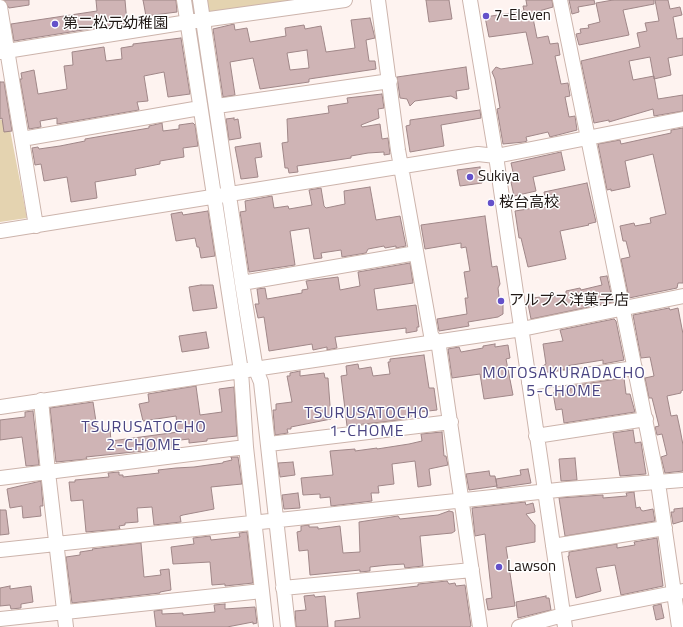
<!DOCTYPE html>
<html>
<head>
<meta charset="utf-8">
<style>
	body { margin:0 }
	canvas { display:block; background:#fef3f0 }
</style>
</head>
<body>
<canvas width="683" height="627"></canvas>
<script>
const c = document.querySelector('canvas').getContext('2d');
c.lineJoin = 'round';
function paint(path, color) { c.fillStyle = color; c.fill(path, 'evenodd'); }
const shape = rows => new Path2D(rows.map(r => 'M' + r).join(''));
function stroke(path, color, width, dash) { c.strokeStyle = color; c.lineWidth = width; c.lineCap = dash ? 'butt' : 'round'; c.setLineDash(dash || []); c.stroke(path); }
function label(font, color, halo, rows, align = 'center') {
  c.font = font + ' "Titillium Web","Noto Sans JP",sans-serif'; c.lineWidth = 3; c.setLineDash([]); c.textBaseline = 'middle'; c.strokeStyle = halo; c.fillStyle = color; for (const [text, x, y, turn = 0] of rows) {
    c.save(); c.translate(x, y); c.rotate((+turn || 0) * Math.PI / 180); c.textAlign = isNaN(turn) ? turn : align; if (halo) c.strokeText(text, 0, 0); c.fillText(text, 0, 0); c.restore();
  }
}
paint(shape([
	[201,0,317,0,204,19],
	[8,119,27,218,0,222,0,120]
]), '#e4d3b0');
const building = shape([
	[4,0,29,0,29,5,9,8,4,0],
	[96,0,125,0,127,23,14,41,11,24,97,11,96,0],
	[143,0,176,0,177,12,146,16,143,0],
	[426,0,449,0,452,19,429,22,426,0],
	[526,0,552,0,553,7,532,13,537,38,548,36,550,44,558,43,560,55,555,56,561,84,568,83,570,96,565,97,569,117,575,116,577,130,550,137,548,132,526,137,527,141,524,142,503,144,497,109,500,108,495,79,492,72,496,67,501,69,533,64,526,32,489,37,485,17,524,11,523,6,527,6,526,0],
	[569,0,594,0,595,4,578,7,579,12,572,14,569,0],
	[613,0,654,0,654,4,623,10,629,35,579,45,576,34,581,33,580,29,589,28,588,25,600,22,596,3,613,0],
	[655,0,668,0,670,9,680,7,682,15,673,17,677,39,683,38,683,55,668,58,671,75,654,79,650,57,629,61,633,80,654,76,658,99,683,95,683,111,654,116,653,109,609,122,609,120,594,123,581,61,640,47,637,33,647,31,645,23,659,21,655,0],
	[370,18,375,38,366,40,369,61,375,61,376,69,309,79,309,82,260,89,253,58,230,62,235,95,223,97,213,29,234,24,235,30,247,28,250,42,286,36,285,28,304,25,305,29,321,26,326,52,355,48,351,20,370,18],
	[307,50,309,68,290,70,287,53,307,50],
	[181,38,190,94,168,97,164,72,144,76,148,101,137,102,139,110,57,124,57,118,40,121,41,127,29,129,20,79,22,79,21,73,34,70,38,94,67,89,64,66,73,65,72,52,104,47,106,61,122,59,121,48,133,46,133,44,181,38],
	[466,67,469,89,456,91,457,99,451,96,415,101,410,106,407,99,400,98,397,77,466,67],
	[0,82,4,82,12,131,4,132,2,118,0,119,0,82],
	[382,94,384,108,378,109,379,118,361,125,362,127,380,124,382,139,388,138,390,154,384,155,384,152,368,153,351,156,351,158,297,166,298,172,289,173,288,168,285,168,282,143,288,142,287,119,329,113,328,106,348,103,347,98,382,94],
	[480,110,481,118,441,125,444,146,410,152,406,126,410,125,410,120,480,110],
	[234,118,234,120,238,119,241,138,229,140,226,119,234,118],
	[162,123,163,131,179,129,179,125,193,123,195,125,198,146,183,148,184,157,160,161,160,164,135,169,136,175,95,182,97,198,71,202,67,177,44,181,41,164,35,165,32,148,38,147,39,149,60,146,85,141,85,139,149,128,149,126,162,123],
	[683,128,683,283,678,283,677,288,629,298,621,259,630,257,626,241,623,241,620,226,634,223,635,226,651,223,650,218,666,214,653,154,625,161,630,187,611,191,611,189,607,190,598,144,620,140,621,144,671,133,671,130,683,128],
	[260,143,262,157,255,158,258,177,241,179,235,147,260,143],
	[561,152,565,170,533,177,536,191,514,196,511,182,515,181,511,163,561,152],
	[480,167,482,183,460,186,457,170,480,167],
	[587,183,596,222,588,224,589,225,560,231,566,259,528,267,521,238,519,238,515,211,547,206,544,192,587,183],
	[370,187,376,220,400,216,406,246,396,248,396,246,385,248,384,246,368,249,366,253,342,257,341,250,321,253,322,258,314,259,309,228,290,231,295,265,249,272,240,212,246,211,245,201,272,196,274,208,288,206,289,209,312,205,309,190,321,188,324,206,326,208,345,204,344,191,370,187],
	[208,211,215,256,201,258,199,247,197,247,195,238,176,241,171,214,182,212,183,215,208,211],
	[485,216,492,267,497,266,500,284,498,288,500,305,503,304,503,314,498,317,468,322,469,326,439,331,437,319,467,314,465,298,468,298,464,272,470,271,466,247,461,248,461,243,425,249,421,225,485,216],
	[410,263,413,283,374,289,377,310,416,305,419,327,417,327,417,331,406,333,406,328,335,337,337,348,327,350,327,347,313,350,312,344,269,351,264,317,258,318,255,304,259,304,257,289,265,288,267,299,302,293,302,290,308,289,306,281,338,277,340,290,360,286,358,272,410,263],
	[607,276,613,302,531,319,527,299,546,296,547,298,566,294,566,291,580,288,581,290,602,285,600,277,607,276],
	[201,285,213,285,217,308,193,311,189,287,201,285],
	[669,308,670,310,678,308,683,334,683,390,681,391,681,393,667,396,671,416,677,415,680,429,683,445,683,471,665,473,661,457,667,455,662,434,657,435,655,427,659,426,652,398,649,398,645,378,654,376,650,357,641,358,633,315,669,308],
	[614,319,616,321,624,360,603,364,603,360,566,366,566,369,542,373,541,367,546,364,543,344,563,341,560,330,614,319],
	[206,332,209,348,182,352,179,336,206,332],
	[495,344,495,347,508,345,510,358,506,359,513,395,484,399,480,374,452,378,448,349,459,347,461,352,483,348,483,346,495,344],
	[424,355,429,388,434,388,437,410,411,413,411,417,399,420,347,426,341,376,347,375,346,366,358,364,359,369,371,367,373,376,390,374,388,362,390,362,390,359,424,355],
	[300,371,300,376,324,373,325,378,328,378,331,419,291,427,291,429,287,429,288,433,275,435,273,410,276,410,276,404,292,402,287,376,290,376,290,373,300,371],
	[624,378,626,394,630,394,635,412,564,423,562,409,556,410,553,393,571,390,570,386,624,378],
	[196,386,200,415,222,412,219,389,234,387,237,436,207,439,207,441,189,443,189,439,172,441,172,448,86,457,87,459,56,462,50,408,93,402,97,428,100,428,101,430,110,429,111,441,178,432,176,416,143,421,139,404,149,402,148,394,196,386],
	[33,411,39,465,26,466,22,437,0,440,0,420,25,417,25,412,33,411],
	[633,430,635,443,641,442,646,474,620,476,613,433,633,430],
	[442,432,444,456,446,456,448,465,429,469,431,485,418,487,415,461,392,464,394,484,378,486,379,493,371,493,372,501,331,506,330,497,320,498,320,494,303,495,301,478,333,475,330,451,355,449,355,451,377,448,377,449,409,444,422,441,421,434,442,432],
	[231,457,238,457,242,484,211,487,214,509,183,515,180,516,181,522,154,525,152,507,137,508,138,522,125,523,125,525,119,526,120,529,86,532,83,500,71,501,69,482,75,482,75,480,109,477,108,473,119,472,119,475,123,475,123,477,159,473,158,470,176,468,194,467,223,463,223,462,232,460,231,457],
	[575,458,577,480,561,481,559,459,575,458],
	[293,462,295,475,280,477,278,463,293,462],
	[528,469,531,483,497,488,496,479,521,475,520,470,528,469],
	[489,471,490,476,495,476,497,486,469,490,466,474,489,471],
	[41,481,43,506,40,506,41,516,23,518,22,506,10,508,7,489,41,481],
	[634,492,636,508,640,507,641,510,643,511,653,509,655,521,565,536,559,498,603,495,603,498,627,496,626,493,634,492],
	[298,493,300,508,284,509,282,495,298,493],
	[525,502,526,505,533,503,535,512,526,514,535,525,535,542,506,547,515,606,488,610,486,599,492,598,485,534,475,536,472,508,525,502],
	[683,508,683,521,673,524,671,512,674,512,674,509,683,508],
	[0,510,6,510,9,534,0,535,0,510],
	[449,511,453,512,455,531,452,533,420,536,423,566,405,568,404,564,388,565,370,567,370,571,360,572,360,570,310,575,308,550,299,551,297,532,301,531,301,526,309,525,309,527,318,527,318,529,340,526,343,553,360,552,359,522,398,516,400,519,438,515,449,511],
	[247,532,253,583,225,586,225,584,212,585,210,562,173,564,171,547,194,544,193,538,210,536,211,540,240,537,239,533,247,532],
	[657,538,663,586,621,595,615,565,596,568,601,591,576,598,568,556,569,556,569,552,617,544,617,548,635,545,634,542,657,538],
	[141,543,144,577,161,575,160,570,169,569,171,590,160,592,160,593,72,603,66,557,80,555,80,552,93,550,92,549,141,543],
	[447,581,449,584,455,583,456,586,465,585,471,626,469,627,335,627,335,621,360,618,357,593,418,586,418,584,447,581],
	[10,586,10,589,31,586,33,602,21,604,21,608,11,609,10,605,0,606,0,588,10,586],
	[314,595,315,597,325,596,328,627,296,627,295,611,306,610,304,596,314,595],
	[546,596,546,598,549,598,551,610,518,618,516,602,546,596],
	[225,604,225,609,255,607,257,623,253,624,253,622,227,627,156,627,154,611,162,610,162,614,183,613,183,615,215,612,214,605,225,604],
	[661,604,664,618,656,620,653,606,661,604]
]);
paint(building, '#cfb4b5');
stroke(building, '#a08788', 1);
const minor = shape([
	[184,0,241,371,246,447,266,627],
	[200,0,242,283,256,370,261,382,288,627],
	[378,0,398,150,431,335,439,347,480,627],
	[470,0,496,156,565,627],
	[560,0,658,483,679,627],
	[0,7,36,226],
	[0,52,188,22,345,0],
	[217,106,390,81],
	[22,139,200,108],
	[0,231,478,154,496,156,683,119],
	[242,283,416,253],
	[529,383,635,368],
	[41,400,48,472,66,627],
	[0,407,522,329,683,296],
	[536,436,646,419],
	[269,444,451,422],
	[0,478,246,447],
	[553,546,665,528],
	[0,550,567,489,683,480],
	[283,588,472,570],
	[0,619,262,591],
	[519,627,563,615,683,591]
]);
stroke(minor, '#ccb4ac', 16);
stroke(minor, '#fff', 14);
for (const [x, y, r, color] of [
	[486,16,4,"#6451ca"],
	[55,24,4,"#6451ca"],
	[470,177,4,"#6451ca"],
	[491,203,4,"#6451ca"],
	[501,301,4,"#6451ca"],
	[499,567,4,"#6451ca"]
]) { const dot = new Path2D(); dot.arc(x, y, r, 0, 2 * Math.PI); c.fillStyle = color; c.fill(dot); stroke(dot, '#fff', 1.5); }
label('15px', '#1f1714', '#fff', [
	["7-Eleven",494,16],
	["第二松元幼稚園",63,24],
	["Sukiya",478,177],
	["桜台高校",499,203],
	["アルプス洋菓子店",509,301],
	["Lawson",507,567]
], 'left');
c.letterSpacing = '1px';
label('16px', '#494381', '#fff', [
	["MOTOSAKURADACHO",564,374],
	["5-CHOME",564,392],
	["TSURUSATOCHO",367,414],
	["1-CHOME",367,432],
	["TSURUSATOCHO",144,428],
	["2-CHOME",144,446]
]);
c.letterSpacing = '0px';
</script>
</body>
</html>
